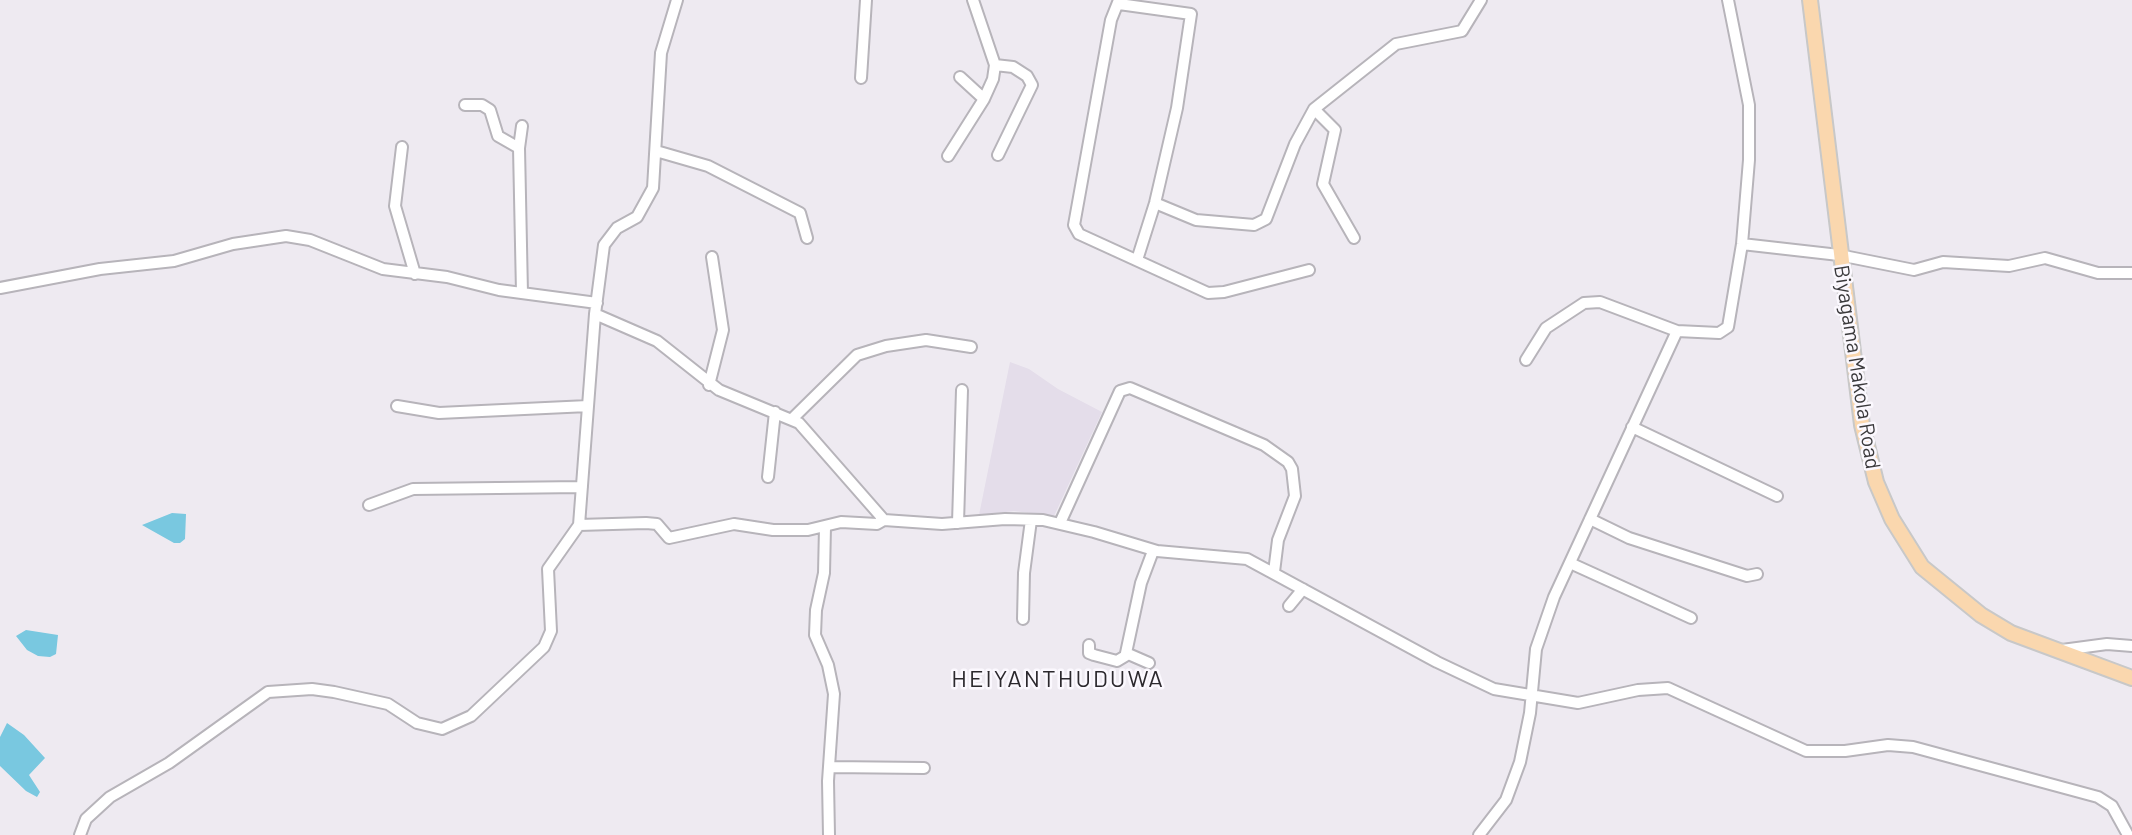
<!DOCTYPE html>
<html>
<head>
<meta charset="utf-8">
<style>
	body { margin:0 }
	canvas { display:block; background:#eeeaf1 }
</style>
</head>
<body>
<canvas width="2132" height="835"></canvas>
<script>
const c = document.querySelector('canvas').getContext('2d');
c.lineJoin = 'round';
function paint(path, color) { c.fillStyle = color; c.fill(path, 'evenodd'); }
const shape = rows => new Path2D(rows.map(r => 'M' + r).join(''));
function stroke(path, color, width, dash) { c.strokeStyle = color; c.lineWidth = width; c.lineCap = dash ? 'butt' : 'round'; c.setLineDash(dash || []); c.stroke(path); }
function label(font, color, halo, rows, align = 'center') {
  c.font = font + ' Barlow,sans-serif'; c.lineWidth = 5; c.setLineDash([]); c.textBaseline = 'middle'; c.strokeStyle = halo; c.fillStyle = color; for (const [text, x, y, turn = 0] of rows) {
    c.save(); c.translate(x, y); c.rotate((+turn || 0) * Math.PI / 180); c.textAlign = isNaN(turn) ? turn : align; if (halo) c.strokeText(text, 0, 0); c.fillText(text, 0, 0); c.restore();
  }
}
paint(shape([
	[1010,362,1029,369,1058,389,1102,412,1054,516,1014,511,979,515]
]), '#e4ddea');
paint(shape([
	[172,513,186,514,185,539,180,543,174,543,142,525],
	[26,630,58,635,56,654,50,657,38,656,27,650,16,636],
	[7,723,24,735,45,758,29,775,40,792,37,797,26,791,0,766,0,737]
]), '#79c8e0');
const minor = shape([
	[677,0,661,53,653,188,637,217,617,228,604,245,595,314,657,341,719,390,799,423,884,520,942,524,1005,519,1043,520,1094,532,1157,551,1247,559,1437,662,1494,689,1578,703,1638,690,1668,688,1806,751,1845,751,1888,745,1913,747,2098,797,2112,806,2128,835],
	[1119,0,1111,20,1074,225,1079,234,1208,293,1224,292,1309,270],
	[1119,4,1191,14,1177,108,1155,203,1137,260],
	[995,65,1013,67,1027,76,1032,85,998,155],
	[960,77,984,99],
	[861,78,866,0],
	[465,105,482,105,490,110,498,136,519,148,522,126],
	[1314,109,1335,130,1323,184,1354,238],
	[402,147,395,206,415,274],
	[519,148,522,293],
	[656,151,708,166,800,213,807,238],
	[948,156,984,99,993,79,995,65,973,0],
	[1155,203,1196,220,1254,225,1266,219,1295,144,1314,109,1396,44,1462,31,1481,0],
	[1742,244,1839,255,1914,270,1943,262,2009,266,2045,258,2098,273,2132,273],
	[0,288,100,269,174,261,233,244,286,236,310,240,383,269,447,277,499,290,597,303],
	[1526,360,1546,328,1584,303,1600,302,1677,331,1719,333,1728,327,1742,244,1749,160,1749,105,1728,0],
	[709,385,723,330,712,257],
	[397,406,439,413,588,406],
	[792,419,857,355,886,346,926,340,971,347],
	[1632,427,1777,496],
	[768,477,775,412],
	[369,505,413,489,582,487],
	[1590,519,1629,538,1747,576,1757,574],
	[958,523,962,390],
	[1060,523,1120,391,1130,388,1264,445,1288,462,1292,469,1295,496,1278,540,1274,572],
	[579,525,646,523,657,524,669,538,734,524,773,530,808,530,841,522,877,524,884,520],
	[825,527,824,573,816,610,815,635,828,665,834,694,828,781,829,835],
	[1570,563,1691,618],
	[1289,606,1303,589],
	[1023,619,1024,573,1031,520],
	[1089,645,1089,653,1094,655,1117,661,1127,655],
	[2062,650,2107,644,2132,646],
	[1149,663,1126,653,1141,583,1153,551],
	[829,767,924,768],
	[80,835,86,819,110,797,169,763,268,692,312,689,334,692,388,704,417,723,442,729,471,716,544,647,551,631,548,569,579,525,595,314],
	[1479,835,1506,800,1520,762,1530,713,1536,649,1554,597,1677,331]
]);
const major = shape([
	[1810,0,1862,425,1876,482,1892,519,1922,567,1981,615,2011,633,2132,678]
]);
stroke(minor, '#b7b4ba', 14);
stroke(major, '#c8c8c8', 18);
stroke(minor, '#fff', 10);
stroke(major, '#fad7ae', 14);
label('21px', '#3b3a3c', '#fbf8fe', [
	["Biyagama Makola Road",1857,367,81]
]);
c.letterSpacing = '2px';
label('24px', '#2b282d', '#fbf8fe', [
	["HEIYANTHUDUWA",1058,679]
]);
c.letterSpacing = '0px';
</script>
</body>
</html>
